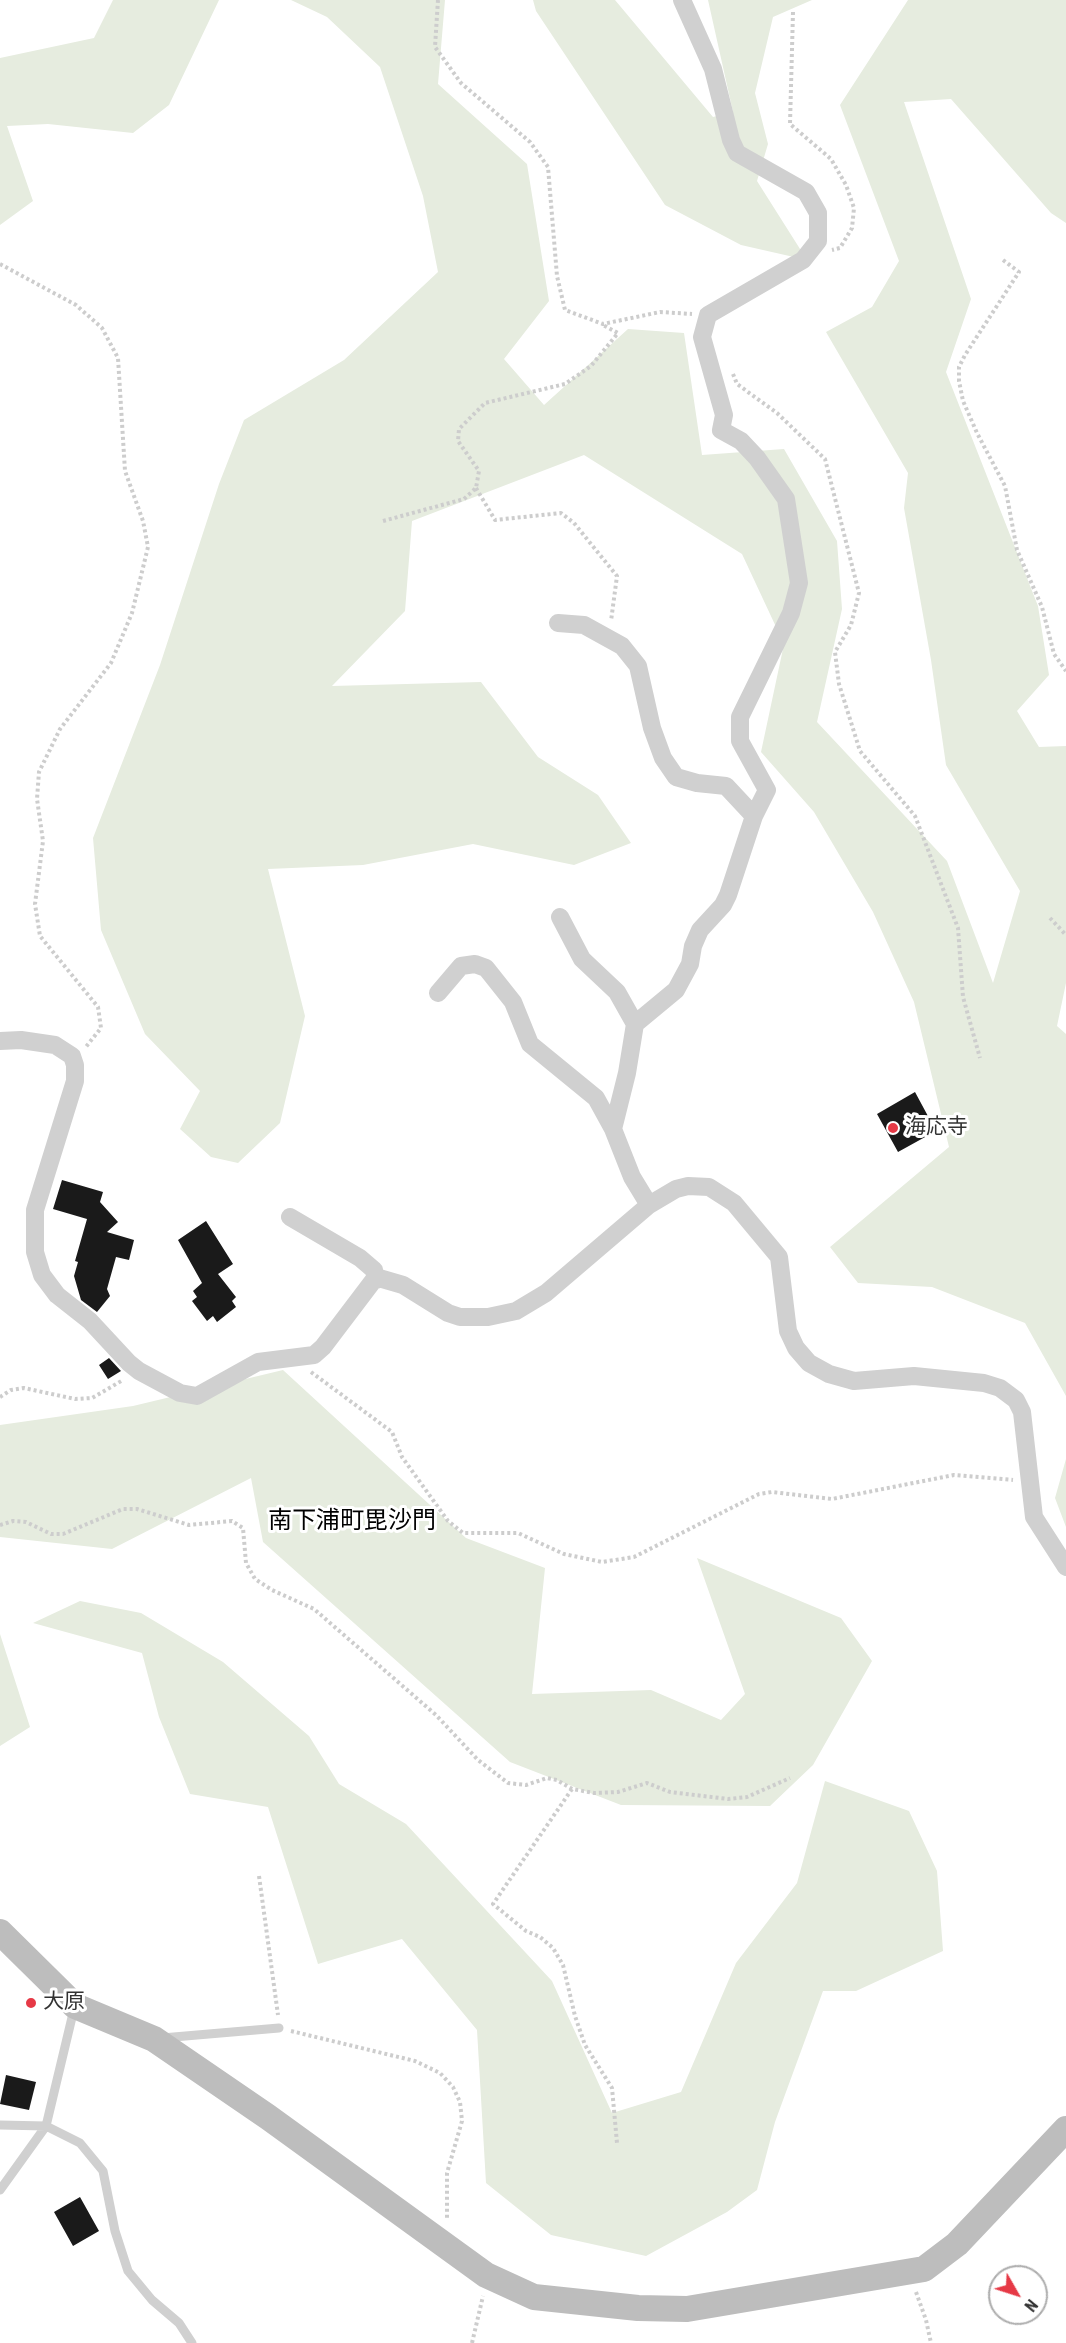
<!DOCTYPE html>
<html>
<head>
<meta charset="utf-8">
<style>
	body { margin:0 }
	#map { position:relative; width:1066px; height:2343px; overflow:hidden; background:#fff; font-family:"Roboto Condensed",sans-serif }
	canvas { display:block }
	.north { position:absolute; left:988px; top:2265px; width:60px; height:60px; box-sizing:border-box; background:#fff; border:2px solid #adadad; border-radius:50%; rotate:129deg; font-size:16px; font-weight:700; line-height:24px; text-align:center; color:#333 }
	.north::after { content:''; display:block; margin:auto; width:21px; height:27px; background:#e63946; clip-path:polygon(50% 0,100% 100%,50% 72%,0 100%) }
</style>
</head>
<body>
<div id="map">
<canvas width="1066" height="2343"></canvas>
<div class="north">N</div>
</div>
<script>
const c = document.querySelector('canvas').getContext('2d');
c.lineJoin = 'round';
function paint(path, color) { c.fillStyle = color; c.fill(path, 'evenodd'); }
const shape = rows => new Path2D(rows.map(r => 'M' + r).join(''));
function stroke(path, color, width, dash) { c.strokeStyle = color; c.lineWidth = width; c.lineCap = dash ? 'butt' : 'round'; c.setLineDash(dash || []); c.stroke(path); }
function label(font, color, halo, rows, align = 'center') {
  c.font = font + ' "Roboto Condensed","Noto Sans JP",sans-serif'; c.lineWidth = 6; c.setLineDash([]); c.textBaseline = 'middle'; c.strokeStyle = halo; c.fillStyle = color; for (const [text, x, y, turn = 0] of rows) {
    c.save(); c.translate(x, y); c.rotate((+turn || 0) * Math.PI / 180); c.textAlign = isNaN(turn) ? turn : align; if (halo) c.strokeText(text, 0, 0); c.fillText(text, 0, 0); c.restore();
  }
}
paint(shape([
	[113,0,219,0,169,105,133,133,48,124,7,126,33,201,0,225,0,58,94,38],
	[291,0,445,0,438,84,527,164,549,301,504,359,544,405,628,329,684,333,702,455,784,449,837,541,842,609,817,722,947,861,993,983,1020,891,946,765,931,660,904,508,908,473,826,332,872,307,899,261,840,105,908,0,1066,0,1066,223,1051,213,951,99,904,102,971,299,946,372,1038,606,1049,675,1017,711,1039,747,1066,746,1066,983,1057,1026,1066,1034,1066,1396,1025,1323,932,1287,858,1283,830,1247,949,1147,914,1002,873,912,814,812,761,752,784,644,742,554,584,455,412,521,405,611,332,686,481,682,538,757,598,795,631,843,574,865,473,844,363,865,268,869,305,1016,280,1123,238,1163,211,1157,180,1129,200,1091,145,1034,101,930,93,838,160,665,219,484,244,420,344,360,438,272,423,196,380,67,327,17],
	[533,0,615,0,713,117,733,112,708,0,812,0,773,17,755,93,768,144,757,181,807,260,741,245,665,205,536,11],
	[283,1370,466,1538,545,1568,532,1694,651,1690,721,1720,745,1694,697,1558,841,1618,872,1661,813,1765,770,1806,621,1805,510,1762,263,1542,251,1478,112,1549,0,1537,0,1425,133,1406],
	[1066,1459,1066,1527,1055,1498],
	[80,1601,141,1613,223,1662,309,1736,339,1784,406,1824,552,1981,612,2113,681,2092,736,1963,797,1883,825,1781,909,1811,937,1871,943,1951,856,1991,823,1991,775,2122,757,2190,727,2212,646,2256,551,2235,486,2183,477,2030,402,1939,318,1964,268,1807,190,1794,159,1717,142,1653,33,1623],
	[0,1634,30,1727,0,1746]
]), '#e6ecdf');
paint(shape([
	[915,1092,936,1131,898,1152,877,1114],
	[62,1180,103,1192,100,1202,118,1222,107,1232,134,1240,129,1260,116,1257,107,1289,110,1296,97,1312,81,1300,74,1276,78,1262,75,1261,87,1219,53,1209],
	[206,1221,233,1264,218,1274,236,1297,232,1301,236,1307,217,1322,213,1316,207,1321,192,1301,197,1297,193,1291,202,1283,178,1240],
	[109,1358,121,1371,108,1379,99,1365],
	[6,2075,36,2082,29,2110,0,2104],
	[80,2197,99,2231,73,2246,54,2212]
]), '#1a1a1a');
stroke(shape([
	[438,0,435,47,461,83,530,142,548,167,557,276,565,310,603,324,660,312,692,314],
	[793,12,790,124,831,159,846,185,854,208,852,228,840,248,832,250],
	[1003,260,1019,272,965,355,959,367,959,381,963,401,977,433,1005,486,1017,550,1042,607,1054,654,1066,671],
	[0,264,76,305,102,328,118,358,125,471,143,521,148,547,132,613,111,663,60,729,39,772,37,799,43,841,35,904,40,936,98,1007,101,1028,85,1048],
	[733,374,737,384,777,413,825,459,859,593,851,625,835,652,839,684,860,751,915,816,958,928,963,997,980,1058],
	[476,488,495,520,561,513,574,523,617,576,611,621],
	[383,521,464,499,476,488,479,471,458,441,459,429,485,403,565,384,591,366,618,333,603,325],
	[1050,918,1066,935],
	[311,1372,392,1432,402,1457,448,1521,463,1533,518,1533,564,1554,602,1562,634,1557,759,1494,772,1492,832,1499,954,1475,1013,1480],
	[0,1397,11,1390,24,1388,75,1399,92,1398,123,1380],
	[0,1525,13,1521,26,1522,51,1534,63,1534,123,1509,137,1509,189,1525,232,1521,243,1528,246,1563,255,1579,272,1590,314,1609,436,1715,478,1760,508,1783,526,1785,547,1778,557,1780,572,1789,594,1793,618,1792,647,1783,670,1792,728,1799,747,1797,790,1778],
	[572,1789,493,1904,526,1931,540,1937,553,1948,563,1965,575,2016,585,2045,612,2088,617,2143],
	[259,1876,278,2015],
	[291,2031,415,2061,440,2073,453,2087,460,2102,462,2121,447,2173,447,2219],
	[916,2292,926,2320,931,2343],
	[472,2343,483,2296]
]), '#cdcdcd', 4, [3, 3]);
stroke(shape([
	[162,2038,279,2028],
	[0,2125,46,2126,80,2143,103,2171,115,2231,128,2271,152,2300,179,2323,192,2343],
	[0,2190,46,2126,74,2009]
]), '#d0d0d0', 9);
stroke(shape([
	[682,0,713,69,731,140,737,153,806,192,818,213,818,241,803,260,708,315,702,337,724,415,721,430,741,441,757,458,786,499,799,583,791,613,740,717,740,741,767,790,754,816],
	[558,623,584,625,622,646,638,666,652,728,663,758,676,777,697,783,726,786,754,816,728,895,723,905,700,930,693,946,690,964,676,990,635,1024,627,1073,613,1129,632,1177,649,1205],
	[560,917,582,959,617,992,635,1024],
	[438,993,461,966,475,964,486,968,513,1002,530,1044,596,1098,613,1129],
	[0,1041,21,1040,55,1045,72,1056,75,1065,75,1081,35,1210,35,1252,42,1275,57,1295,90,1321,129,1363,139,1371,180,1393,197,1396,258,1362,314,1355,323,1347,373,1281,379,1278,403,1285,448,1313,460,1317,488,1317,516,1311,546,1293,649,1205,676,1189,688,1186,709,1187,734,1203,779,1257,788,1331,796,1348,809,1363,829,1374,854,1381,914,1376,984,1383,1000,1388,1016,1400,1022,1412,1034,1517,1066,1567],
	[290,1217,360,1258,374,1270,376,1280]
]), '#d0d0d0', 18);
stroke(shape([
	[0,1932,75,2006,154,2039,268,2117,486,2275,534,2297,638,2308,687,2309,924,2269,957,2244,1066,2129]
]), '#bdbdbd', 26);
for (const [x, y, r, color] of [
	[893,1128,6,"#e63946"],
	[31,2003,6,"#e63946"]
]) { const dot = new Path2D(); dot.arc(x, y, r, 0, 2 * Math.PI); c.fillStyle = color; c.fill(dot); stroke(dot, '#fff', 2); }
label('21px', '#333', '#fff', [
	["海応寺",905,1128],
	["大原",43,2003]
], 'left');
label('24px', '#000', '#fff', [
	["南下浦町毘沙門",352,1522]
]);
</script>
</body>
</html>
